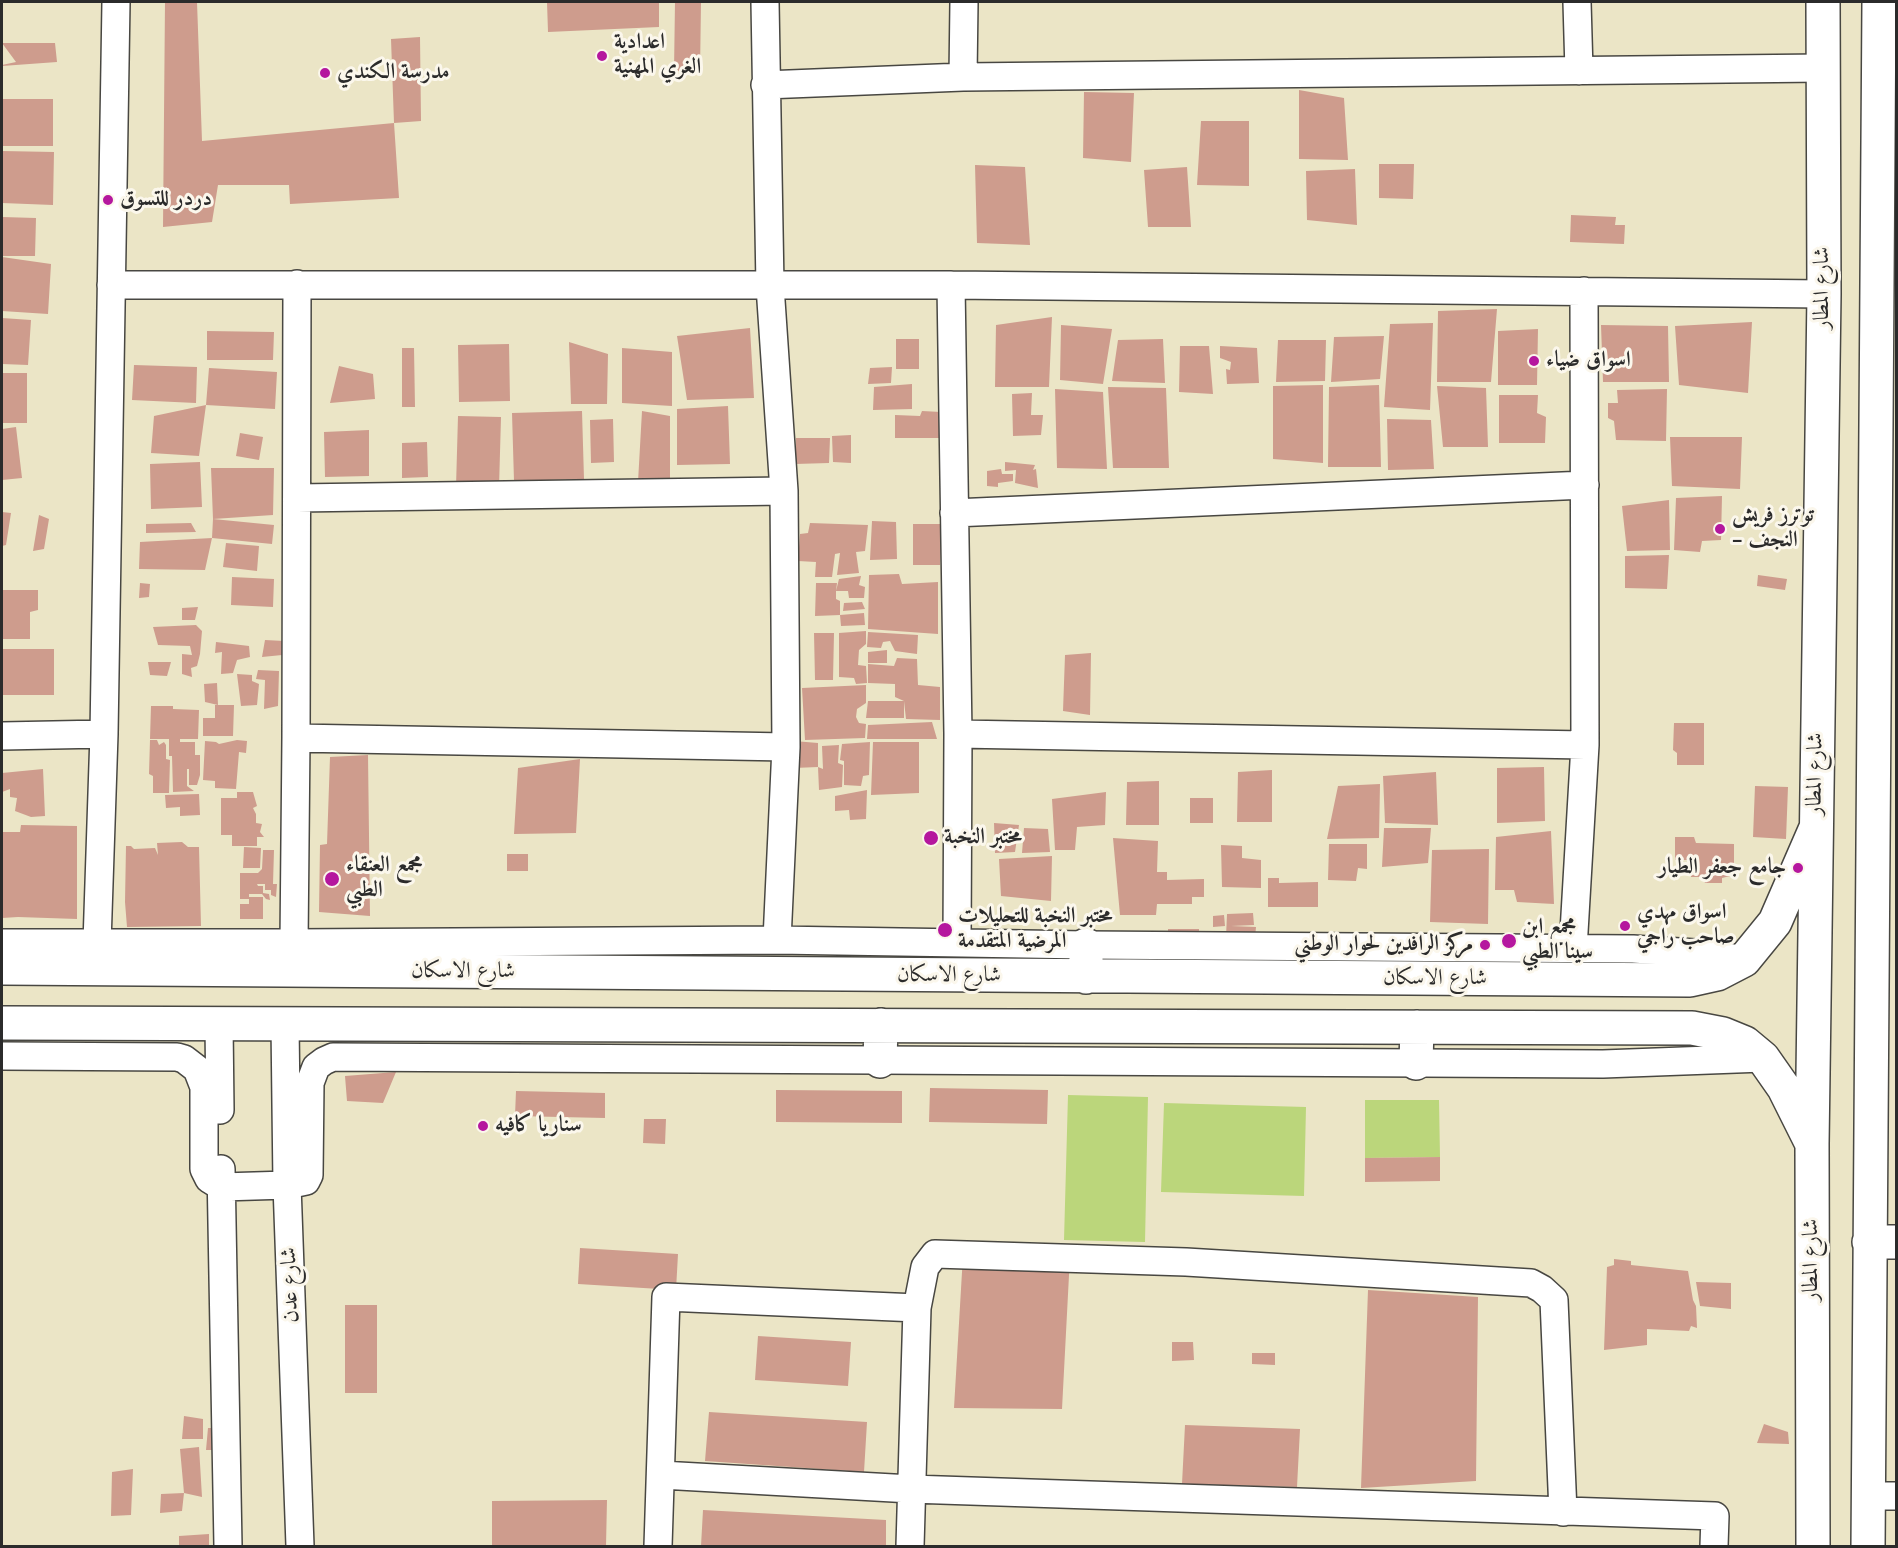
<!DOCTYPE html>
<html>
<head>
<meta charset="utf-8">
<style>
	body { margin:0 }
	#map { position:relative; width:1898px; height:1548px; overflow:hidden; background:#ebe5c6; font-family:Cardo,serif }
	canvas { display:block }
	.frame { position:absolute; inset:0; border:3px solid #2b2b2b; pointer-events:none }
</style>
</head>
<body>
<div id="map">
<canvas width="1898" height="1548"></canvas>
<div class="frame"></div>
</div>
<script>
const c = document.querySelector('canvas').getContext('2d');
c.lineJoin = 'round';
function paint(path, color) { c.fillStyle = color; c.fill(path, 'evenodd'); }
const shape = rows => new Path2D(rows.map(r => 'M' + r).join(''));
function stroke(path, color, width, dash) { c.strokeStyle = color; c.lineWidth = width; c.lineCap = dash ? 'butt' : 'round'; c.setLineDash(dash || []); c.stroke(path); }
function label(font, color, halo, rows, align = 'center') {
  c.font = font + ' Cardo,Amiri,serif'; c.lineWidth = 6; c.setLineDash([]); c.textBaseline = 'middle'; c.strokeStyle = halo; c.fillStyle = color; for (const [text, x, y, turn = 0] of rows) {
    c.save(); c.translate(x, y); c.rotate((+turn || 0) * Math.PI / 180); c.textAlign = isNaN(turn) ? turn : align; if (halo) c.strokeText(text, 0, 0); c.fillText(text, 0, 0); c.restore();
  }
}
paint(shape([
	[1068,1095,1148,1097,1145,1242,1064,1240],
	[1365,1100,1439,1100,1440,1157,1365,1158],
	[1164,1103,1306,1107,1304,1196,1161,1192]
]), '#bbd67b');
paint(shape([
	[165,2,197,2,202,141,394,123,399,198,290,204,289,185,218,185,212,222,163,227],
	[547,2,659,2,659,27,548,32],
	[675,2,701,2,700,72,674,71],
	[420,37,421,121,394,123,391,39],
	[2,43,55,43,57,62,2,66,2,65,16,62],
	[1299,90,1344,98,1348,160,1299,159],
	[1084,92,1134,93,1131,162,1083,158],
	[2,99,53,99,53,146,2,146],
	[1201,121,1249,121,1249,186,1197,185],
	[2,151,54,152,53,205,2,203],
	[1379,164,1414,164,1413,199,1379,198],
	[975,165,1025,167,1030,245,977,243],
	[1187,167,1191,227,1148,227,1144,170],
	[1355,169,1357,225,1307,220,1306,171],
	[1571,215,1616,217,1615,225,1625,225,1624,244,1570,242],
	[2,217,36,218,35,256,2,256],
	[2,257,51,264,48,314,2,311],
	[1497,309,1491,382,1437,382,1438,311],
	[1052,317,1049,387,995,387,996,325],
	[2,318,31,320,28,365,2,364],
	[1752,322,1748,393,1679,385,1675,326],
	[1433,323,1430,410,1384,407,1390,324],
	[1061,325,1112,329,1103,384,1060,380],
	[1601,325,1668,326,1669,382,1603,382],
	[750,328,754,398,687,400,677,336],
	[1538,329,1537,385,1498,385,1498,331],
	[207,331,274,332,273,360,207,360],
	[1384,336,1380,379,1331,382,1334,337],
	[896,339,919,339,919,369,896,369],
	[1163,339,1165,383,1112,381,1118,340],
	[1278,340,1326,340,1325,381,1276,382],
	[569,342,608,354,607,404,571,404],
	[509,344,510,401,459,402,458,345],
	[1180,346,1209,346,1213,394,1179,392],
	[1220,346,1257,348,1259,383,1227,384,1226,369,1230,370,1231,362,1220,358],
	[402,348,414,348,415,407,402,407],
	[622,348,672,352,672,406,622,403],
	[134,365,197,367,196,403,132,400],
	[339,366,373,374,375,399,330,403],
	[892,367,891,383,868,384,870,368],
	[209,368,277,372,275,409,206,405],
	[2,373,27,373,27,423,2,423],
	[912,384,912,409,873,410,874,387],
	[1323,385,1323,463,1273,459,1273,386],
	[1379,385,1381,467,1328,467,1329,387],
	[1437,386,1486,388,1488,447,1443,447],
	[1108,387,1166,388,1169,468,1113,468],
	[1055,389,1103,392,1107,469,1057,468],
	[1667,389,1666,441,1616,440,1614,421,1608,418,1608,403,1618,403,1617,390],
	[1032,393,1031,415,1043,415,1041,435,1013,436,1012,394],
	[1499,395,1538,395,1537,413,1546,417,1545,443,1499,443],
	[206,405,199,456,151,453,154,416],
	[728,406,730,464,677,465,677,409],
	[582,411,584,479,514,481,512,413],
	[642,411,670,416,670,479,638,482],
	[922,411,941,412,941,438,895,438,895,415,920,416],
	[458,416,501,417,499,488,456,487],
	[613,419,614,462,591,463,590,420],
	[1387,419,1431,420,1434,469,1388,470],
	[16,427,22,478,2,480,2,429],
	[369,430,369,476,325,477,324,432],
	[240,433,263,437,259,460,236,456],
	[851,435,851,463,833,462,832,436],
	[1670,437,1742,437,1740,489,1672,486],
	[796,438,830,438,829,463,795,464],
	[427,442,428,477,402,478,402,443],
	[200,462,202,507,151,509,150,464],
	[1005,462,1035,465,1033,470,1036,469,1038,488,1015,483,1016,470,1005,471],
	[211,468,274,468,273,515,213,519],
	[1001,469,1002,474,1013,474,1013,481,998,483,998,487,987,486,987,471],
	[1722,496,1721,540,1702,541,1700,552,1674,550,1676,498],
	[1669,500,1670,550,1627,551,1622,506],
	[2,512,11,513,6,545,2,546],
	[39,515,49,519,44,549,33,551],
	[213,519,274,525,272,544,212,538],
	[872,521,896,522,897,559,870,560],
	[191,523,196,532,146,533,146,524],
	[810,523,868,525,865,551,856,552,859,573,837,575,840,553,835,554,832,577,815,577,816,562,798,561,800,534,808,533],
	[913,524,942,524,940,565,913,565],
	[212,538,205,570,139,569,140,542],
	[226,543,259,546,257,571,223,567],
	[1669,555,1667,589,1625,588,1625,556],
	[899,574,902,584,938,582,938,634,868,629,869,575],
	[1758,575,1787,579,1785,590,1757,586],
	[861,576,859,585,865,587,864,598,849,598,848,591,836,591,836,599,840,601,840,615,815,616,816,583,837,583,836,591,839,579],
	[232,577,274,579,273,607,231,605],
	[140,583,150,584,149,597,139,598],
	[2,590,38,590,38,610,30,612,30,639,2,639],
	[862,602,865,609,843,611,844,603],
	[198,607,195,620,182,620,182,608],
	[864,613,865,625,841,626,840,615],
	[196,625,202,631,200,654,197,666,191,668,192,677,182,674,182,654,192,655,190,646,158,645,153,627],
	[866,631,866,644,859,650,858,665,866,666,867,683,856,684,854,678,839,677,839,633],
	[868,632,918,635,917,654,895,651,890,641,883,642,881,648,867,647],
	[814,633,834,633,833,680,815,680],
	[265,640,284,641,282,655,262,657],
	[216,642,249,646,250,657,237,660,233,673,221,674,222,652,215,653],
	[2,649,54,649,54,695,2,695],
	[887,650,887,663,868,663,868,652],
	[1091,653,1090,715,1063,711,1065,655],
	[897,658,917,659,918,685,940,687,940,720,906,719,904,701,904,718,866,718,868,701,904,701,895,697,895,684,868,683,868,664,894,666],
	[148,662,171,662,167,676,150,675],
	[258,670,279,671,278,706,264,709,265,680,256,679],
	[237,674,252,675,252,681,259,684,257,705,241,706],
	[217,683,218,705,205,702,204,684],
	[866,685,866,703,857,709,856,717,859,723,866,724,865,738,805,740,802,688],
	[215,705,234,705,233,736,203,736,203,718,215,718],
	[151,706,173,706,173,709,199,710,198,739,180,739,180,742,195,742,195,755,200,755,200,775,197,785,189,785,189,769,187,769,187,786,194,791,173,792,172,756,169,756,169,739,150,739],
	[932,722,937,739,867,739,868,725],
	[1674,723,1704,723,1704,765,1677,765,1677,753,1673,750],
	[150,740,157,740,159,745,164,742,166,745,166,759,170,760,169,793,153,793,153,776,149,774],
	[237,740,247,741,246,753,239,752,236,789,215,788,215,781,203,780,205,741,216,742,219,744],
	[794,741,818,743,818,767,794,768],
	[870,742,869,775,863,776,861,786,844,785,844,761,840,760,842,744],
	[873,742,919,742,919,793,871,795],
	[839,745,838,763,843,765,842,787,819,790,818,767,823,769,822,746],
	[368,755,370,916,319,912,320,845,327,844,330,757],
	[580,759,576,833,514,834,518,768],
	[1544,767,1545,821,1497,823,1497,768],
	[43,769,45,816,31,817,15,811,17,798,10,797,10,789,2,792,2,773],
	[1272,770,1272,822,1237,822,1238,772],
	[1436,772,1438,825,1385,823,1383,776],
	[1159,781,1159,825,1126,825,1127,782],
	[1380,784,1379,838,1327,839,1338,786],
	[1755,786,1788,787,1786,839,1753,837],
	[867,790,866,819,850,820,849,810,835,811,835,796],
	[237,792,253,792,257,806,253,808,256,814,256,823,262,824,260,832,264,837,257,837,257,846,232,846,232,835,221,835,221,798,237,798],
	[1106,792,1105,825,1077,827,1075,850,1055,850,1052,799],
	[199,794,200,815,180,816,180,807,166,808,165,795],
	[1190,798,1213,798,1213,823,1190,823],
	[994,823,1019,825,1015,852,995,853],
	[21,825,77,826,77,919,18,917,2,918,2,832,20,832],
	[1024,828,1048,829,1050,852,1022,853],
	[1384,828,1431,828,1428,863,1382,867],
	[1551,831,1554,904,1517,902,1514,890,1495,890,1496,837],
	[1675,837,1694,837,1696,843,1734,844,1734,875,1722,878,1722,883,1705,883,1703,877,1691,877,1691,860,1675,860],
	[1113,838,1158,841,1157,872,1167,872,1167,880,1204,879,1204,897,1192,897,1192,904,1157,904,1156,915,1120,915],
	[182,842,188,847,199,847,201,926,127,927,125,902,126,846,131,846,134,849,155,848,158,855,157,843],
	[1329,844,1367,844,1367,869,1358,868,1356,881,1328,880],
	[1221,845,1242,846,1242,858,1261,860,1261,888,1222,887],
	[244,847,261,848,260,868,243,868],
	[1489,849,1488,924,1430,922,1432,850],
	[263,850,274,850,273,884,277,884,276,897,271,895,271,890,265,890,265,884,257,884,258,886,263,886,263,893,269,894,270,900,266,899,262,894,249,894,249,897,263,897,263,919,240,919,240,904,249,904,249,899,240,899,240,873,258,873,262,869],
	[507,854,528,854,528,871,507,871],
	[1052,856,1051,901,1001,896,999,859],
	[1268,878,1279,878,1279,883,1318,882,1318,907,1268,907],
	[1253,913,1254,925,1231,926,1256,927,1255,938,1226,937,1227,914],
	[1224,915,1225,926,1213,927,1213,916],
	[1168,929,1199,929,1199,941,1168,941],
	[396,1072,383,1103,347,1101,345,1076],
	[930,1088,1048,1090,1047,1124,929,1122],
	[776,1090,902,1091,902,1123,776,1122],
	[516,1091,605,1093,605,1118,515,1116],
	[644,1119,666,1119,665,1144,643,1143],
	[1440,1157,1440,1181,1365,1182,1365,1158],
	[580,1248,678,1254,676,1290,578,1284],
	[963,1255,1070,1256,1062,1409,954,1408],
	[1614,1259,1631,1261,1631,1265,1688,1271,1693,1300,1696,1306,1697,1328,1691,1326,1689,1331,1647,1329,1647,1345,1604,1350,1607,1267,1614,1265],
	[1696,1282,1731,1283,1731,1309,1700,1306],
	[1368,1290,1478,1297,1476,1481,1361,1488],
	[345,1305,377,1305,377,1393,345,1393],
	[758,1336,851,1342,848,1386,755,1380],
	[1172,1342,1193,1342,1194,1360,1172,1361],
	[1252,1353,1275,1353,1275,1365,1252,1364],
	[709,1412,867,1422,864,1472,705,1461],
	[184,1416,203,1419,203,1439,182,1439],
	[1764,1424,1788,1432,1789,1444,1757,1443],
	[1185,1425,1300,1429,1297,1487,1182,1484],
	[208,1428,220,1428,221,1450,206,1450],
	[199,1447,202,1497,184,1493,182,1511,160,1513,161,1494,184,1493,180,1449],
	[133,1469,131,1515,111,1516,112,1472],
	[607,1500,606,1546,492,1546,492,1501],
	[703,1510,886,1520,886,1546,701,1546],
	[209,1534,209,1546,179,1546,179,1536]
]), '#ce9c8d');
const minor = shape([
	[765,2,770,286,784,491,786,747,777,940],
	[1577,2,1579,71],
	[963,77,964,2],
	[765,85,963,77,1823,68],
	[111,285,951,285,1824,294],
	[951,285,958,734,957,942],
	[297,498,784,491],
	[954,513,1585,485],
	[958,734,1585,745],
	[2,736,104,734],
	[296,738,786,747],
	[2,943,294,943,777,940,1086,945,1633,949,1711,954,1744,960],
	[97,943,104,734,116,2],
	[294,943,296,738,297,284],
	[1573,949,1585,745,1584,291],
	[219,1024,220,1110],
	[285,1024,287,1185,300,1546],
	[2,1056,177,1057,184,1059,197,1069,204,1087,204,1169,209,1179,222,1187,287,1185,306,1181,309,1175,310,1083,316,1067,324,1061,333,1057,1603,1064,1763,1058],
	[221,1169,228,1546],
	[661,1475,911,1489,1715,1516,1714,1546],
	[1867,1496,1896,1496],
	[658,1546,666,1297,917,1308],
	[910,1546,917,1308,925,1267,935,1254,1186,1262,1531,1283,1542,1289,1554,1300,1563,1512]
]);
const major = shape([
	[2,968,1690,980,1717,974,1744,960,1775,922,1815,830],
	[1086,977,1086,945],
	[2,1023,1692,1028,1723,1034,1745,1043,1763,1058,1784,1088,1812,1144],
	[880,1061,881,1025],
	[1416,1063,1417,1027],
	[1869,1242,1896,1242],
	[1813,1546,1812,1144,1824,294,1823,2],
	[1868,1546,1879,2]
]);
stroke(minor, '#484742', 30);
stroke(major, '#484742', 36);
stroke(minor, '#fff', 27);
stroke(major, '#fff', 33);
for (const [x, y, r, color] of [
	[602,56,6,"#b5179e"],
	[325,73,6,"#b5179e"],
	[108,200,6,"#b5179e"],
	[1534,361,6,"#b5179e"],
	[1720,529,6,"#b5179e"],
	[931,838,8,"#b5179e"],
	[1798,868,6,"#b5179e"],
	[332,879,8,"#b5179e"],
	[1625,926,6,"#b5179e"],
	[945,930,8,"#b5179e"],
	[1509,941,8,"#b5179e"],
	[1485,945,6,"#b5179e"],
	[483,1126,6,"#b5179e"]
]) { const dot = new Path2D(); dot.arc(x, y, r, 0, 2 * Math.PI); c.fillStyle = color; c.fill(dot); stroke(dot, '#fbf7ec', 2); }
label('bold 22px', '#2b2b2b', '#fbf7ec', [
	["اعدادية",614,43],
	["الغري المهنية",614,68],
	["مدرسة الكندي",337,73],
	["دردر للتسوق",120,200],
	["اسواق ضياء",1546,361],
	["توترز فريش",1732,516],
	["- النجف",1732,541],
	["مختبر النخبة",944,838],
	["مجمع العنقاء",346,866],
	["الطبي",346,891],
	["جامع جعفر الطيار",1786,868,"right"],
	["اسواق مهدي",1637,913],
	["صاحب راجي",1637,938],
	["مختبر النخبة للتحليلات",958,917],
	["المرضية المتقدمة",958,942],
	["مجمع ابن",1522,928],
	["سينا الطبي",1522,953],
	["مركز الرافدين لحوار الوطني",1473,945,"right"],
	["سناريا كافيه",495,1126]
], 'left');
label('22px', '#2b2b2b', '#fbf7ec', [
	["شارع المطار",1823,288,-90],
	["شارع المطار",1816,774,-89],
	["شارع الاسكان",463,972],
	["شارع الاسكان",949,976],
	["شارع الاسكان",1435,979],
	["شارع المطار",1812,1260,-90],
	["شارع عدن",291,1285,-92]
]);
</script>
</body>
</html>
